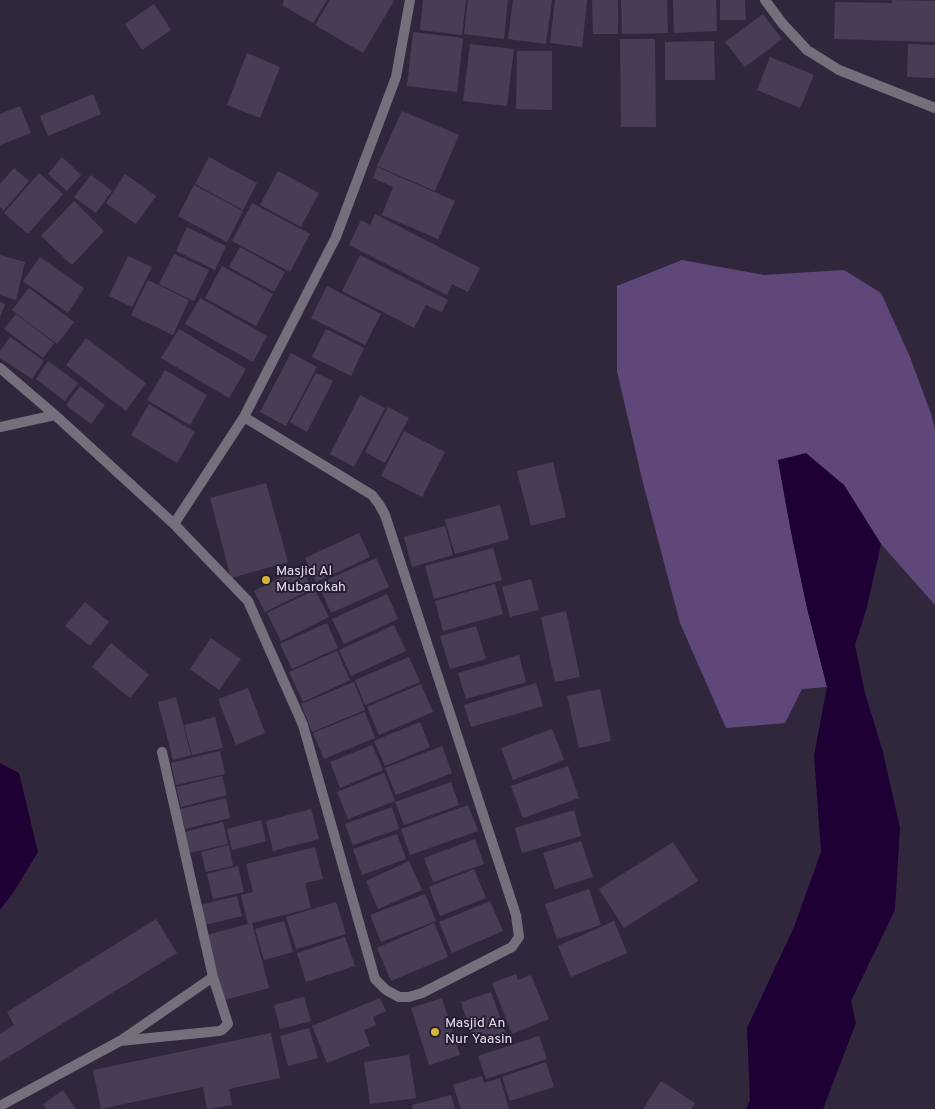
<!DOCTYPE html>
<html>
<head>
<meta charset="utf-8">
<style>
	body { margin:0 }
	canvas { display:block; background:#31273d }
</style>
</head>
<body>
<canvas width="935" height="1109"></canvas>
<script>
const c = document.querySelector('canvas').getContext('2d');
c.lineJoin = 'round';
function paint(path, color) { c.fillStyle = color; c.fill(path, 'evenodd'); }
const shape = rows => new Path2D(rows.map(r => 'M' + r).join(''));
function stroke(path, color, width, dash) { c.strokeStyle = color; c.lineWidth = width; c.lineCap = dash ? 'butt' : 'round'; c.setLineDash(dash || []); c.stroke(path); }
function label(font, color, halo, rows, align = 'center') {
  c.font = font + ' Overpass,sans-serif'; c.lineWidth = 4; c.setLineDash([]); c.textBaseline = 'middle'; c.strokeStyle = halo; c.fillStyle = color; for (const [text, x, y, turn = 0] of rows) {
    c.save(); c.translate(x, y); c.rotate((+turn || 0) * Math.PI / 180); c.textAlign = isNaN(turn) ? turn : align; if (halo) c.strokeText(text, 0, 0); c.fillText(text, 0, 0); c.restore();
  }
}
paint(shape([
	[682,260,764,275,844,270,881,293,910,357,931,414,935,429,935,605,881,544,844,485,778,460,791,532,807,608,827,687,802,689,785,723,726,728,680,623,642,479,617,371,617,286]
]), '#5f4779');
paint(shape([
	[806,453,844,485,881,544,867,607,855,645,865,693,883,752,900,828,895,910,851,1001,856,1023,823,1109,746,1109,750,1100,747,1028,794,927,821,852,814,755,827,687,807,608,791,532,778,460],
	[0,763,19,773,38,852,13,893,0,910]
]), '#1e0035');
paint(shape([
	[284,0,327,0,313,23,282,5],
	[330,0,392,0,394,1,363,53,315,25],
	[423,0,466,0,462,35,420,30],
	[468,0,508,0,504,39,464,34],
	[513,0,552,0,546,44,508,39],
	[555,0,587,0,582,47,550,43],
	[592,0,618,0,618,34,593,34],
	[621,0,667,0,668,33,622,34],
	[673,0,716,0,717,31,674,33],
	[720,0,745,0,746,20,720,20],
	[892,0,935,1,935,42,834,39,835,2,892,3],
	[154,4,171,30,142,50,125,24],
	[763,14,782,39,745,67,725,42],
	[413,32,463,38,457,92,407,86],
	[620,39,655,39,656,127,621,127],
	[714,41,715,80,665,80,665,42],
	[470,44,514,49,507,106,463,101],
	[908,44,935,45,935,78,907,77],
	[517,51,552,51,552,110,516,109],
	[247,53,280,67,260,118,227,105],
	[770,57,814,75,800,108,757,90],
	[93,94,101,114,48,136,40,116],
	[20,106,31,133,0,145,0,114],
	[402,111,459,135,435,191,377,166],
	[62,157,81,175,67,191,48,174],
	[209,157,257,183,243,210,195,184],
	[377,167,455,201,438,239,382,215,393,187,373,178],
	[14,168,29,181,4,210,0,207,0,184],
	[278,171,319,193,301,227,260,205],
	[39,173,63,194,28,234,4,213],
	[125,174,156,196,136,224,106,203],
	[91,175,112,191,96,213,74,197],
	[194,185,243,211,227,242,178,216],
	[74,201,104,231,72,265,41,236],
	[252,203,310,234,290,272,232,241],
	[375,214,480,268,468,292,452,284,447,295,349,245,361,220,370,225],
	[187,227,226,246,215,270,176,251],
	[240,247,285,272,274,292,229,267],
	[174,254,209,270,194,301,159,284],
	[0,255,25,262,16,300,0,295],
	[360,255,448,300,442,312,426,305,414,328,342,291],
	[128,256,152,267,132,307,109,296],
	[40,257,84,288,68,313,23,281],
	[222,266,273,294,256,326,205,298],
	[148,280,189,300,173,335,131,315],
	[327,286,381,314,365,345,311,318],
	[29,288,74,322,57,344,12,310],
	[200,298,267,336,253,362,185,324],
	[0,302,5,304,0,317],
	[16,314,54,343,43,358,4,329],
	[179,329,246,369,229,398,161,358],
	[326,329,364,348,351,376,312,357],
	[10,337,44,361,32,379,0,358,0,351],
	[86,338,146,383,126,411,66,365],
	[291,353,317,367,286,426,260,412],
	[48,361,78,383,65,401,36,379],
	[165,370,207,395,190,425,147,400],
	[316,373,333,381,307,432,290,422],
	[80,386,105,405,91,424,66,405],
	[360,395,385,408,354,467,330,454],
	[149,404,195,432,177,463,131,435],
	[388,407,409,418,385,463,365,452],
	[404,431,445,452,422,497,381,476],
	[553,462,566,517,531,526,517,471],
	[266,483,288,562,231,578,210,498],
	[500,505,509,539,455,554,445,520],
	[445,526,453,555,412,567,404,537],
	[359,533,370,557,316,582,305,558],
	[493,548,502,580,434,599,425,566],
	[376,558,389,587,331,613,318,584],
	[301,567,312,589,265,612,254,591],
	[531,579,539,610,510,617,502,587],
	[495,584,503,614,443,631,435,601],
	[315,590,329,617,281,641,267,613],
	[387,594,398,619,344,644,332,619],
	[85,602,109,622,90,646,65,626],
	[566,611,580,677,555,682,541,617],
	[327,623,338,648,292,669,280,644],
	[394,625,406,651,351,676,339,650],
	[476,626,486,659,450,669,440,636],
	[211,638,241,659,219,690,190,669],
	[111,643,149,675,130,698,92,667],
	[337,651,350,680,303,702,289,672],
	[519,655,526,682,466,699,458,673],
	[409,657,420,682,365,705,355,680],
	[354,682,365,710,312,732,301,704],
	[536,683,543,706,471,727,464,705],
	[421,684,433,712,379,735,367,707],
	[248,688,265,733,236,745,218,699],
	[600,689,611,741,579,748,567,696],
	[176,697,191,755,173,760,158,702],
	[365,712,375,738,324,759,313,733],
	[215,717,223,748,192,755,184,725],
	[420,722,430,747,385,766,374,741],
	[552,729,564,760,513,780,501,748],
	[372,745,383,770,340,788,330,762],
	[442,746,452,773,396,795,385,768],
	[220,751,225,774,176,785,171,763],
	[568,766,579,798,523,818,511,786],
	[384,773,395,801,348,819,337,792],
	[222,776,227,795,181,807,176,787],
	[451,782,459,805,404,825,395,802],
	[226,798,230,818,185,829,180,809],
	[468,805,478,831,410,855,401,829],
	[392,807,399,829,353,845,345,824],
	[311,809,319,839,273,851,266,821],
	[574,810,581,836,522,853,515,828],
	[261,820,266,841,232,850,227,829],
	[223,822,228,844,190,853,185,832],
	[397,834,406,859,362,875,353,849],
	[475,839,484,864,433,882,424,858],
	[581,841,593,877,555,889,543,853],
	[673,842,698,881,624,928,599,889],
	[229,845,233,866,206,872,201,852],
	[315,847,323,879,305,883,311,908,252,923,269,988,224,1000,207,935,248,924,241,895,253,892,246,864],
	[409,861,422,890,378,909,366,881],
	[238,866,244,892,213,899,207,874],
	[474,869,486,898,440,916,429,887],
	[589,889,601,925,557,939,545,904],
	[425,894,436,921,381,942,370,915],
	[237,896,242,916,205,925,200,905],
	[490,901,503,931,452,953,439,922],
	[336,902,346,934,296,949,286,917],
	[156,919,177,953,0,1062,0,1034,14,1025,7,1012],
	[284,921,293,952,264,960,255,929],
	[614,921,627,953,571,977,558,946],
	[434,923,448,957,391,981,377,948],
	[345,937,355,966,306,982,297,953],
	[516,974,518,980,531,975,549,1019,512,1034,492,983],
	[491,992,506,1034,475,1045,461,1002],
	[304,997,311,1021,280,1029,274,1005],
	[380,998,386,1011,373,1017,376,1025,364,1030,370,1046,327,1063,312,1026],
	[442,998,460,1055,429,1065,411,1008],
	[309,1028,318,1058,288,1066,280,1036],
	[271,1033,280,1078,229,1089,232,1105,207,1109,203,1087,101,1109,93,1070],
	[539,1036,547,1059,486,1079,478,1056],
	[409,1055,416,1098,370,1104,364,1062],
	[546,1062,554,1087,510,1101,502,1077],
	[482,1076,484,1083,500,1078,509,1109,461,1109,453,1085],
	[661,1081,695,1103,691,1109,643,1109],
	[63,1090,76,1109,46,1109,43,1104],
	[451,1095,455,1109,413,1109,412,1105]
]), '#483d55');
stroke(shape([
	[765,0,782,23,807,50,839,70,935,108],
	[0,368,55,415,174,524],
	[244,417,372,495,379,504,385,515,516,915,519,937,512,947,422,993,409,997,399,997,386,990,375,979,303,725,248,601,174,524,244,417,336,237,396,77,410,0],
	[0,427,55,415],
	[120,1041,219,1031,222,1030,228,1024,213,977,162,752],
	[0,1106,120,1041,213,977]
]), '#746f7b', 10);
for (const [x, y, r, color] of [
	[266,580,5,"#d4b635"],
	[435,1032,5,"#d4b635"]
]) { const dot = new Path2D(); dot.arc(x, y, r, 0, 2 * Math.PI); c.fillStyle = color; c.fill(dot); stroke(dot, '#271d33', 2); }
label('14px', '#e3ddeb', '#271d33', [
	["Masjid Al",276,572],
	["Mubarokah",276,588],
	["Masjid An",445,1024],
	["Nur Yaasin",445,1040]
], 'left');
</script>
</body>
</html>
